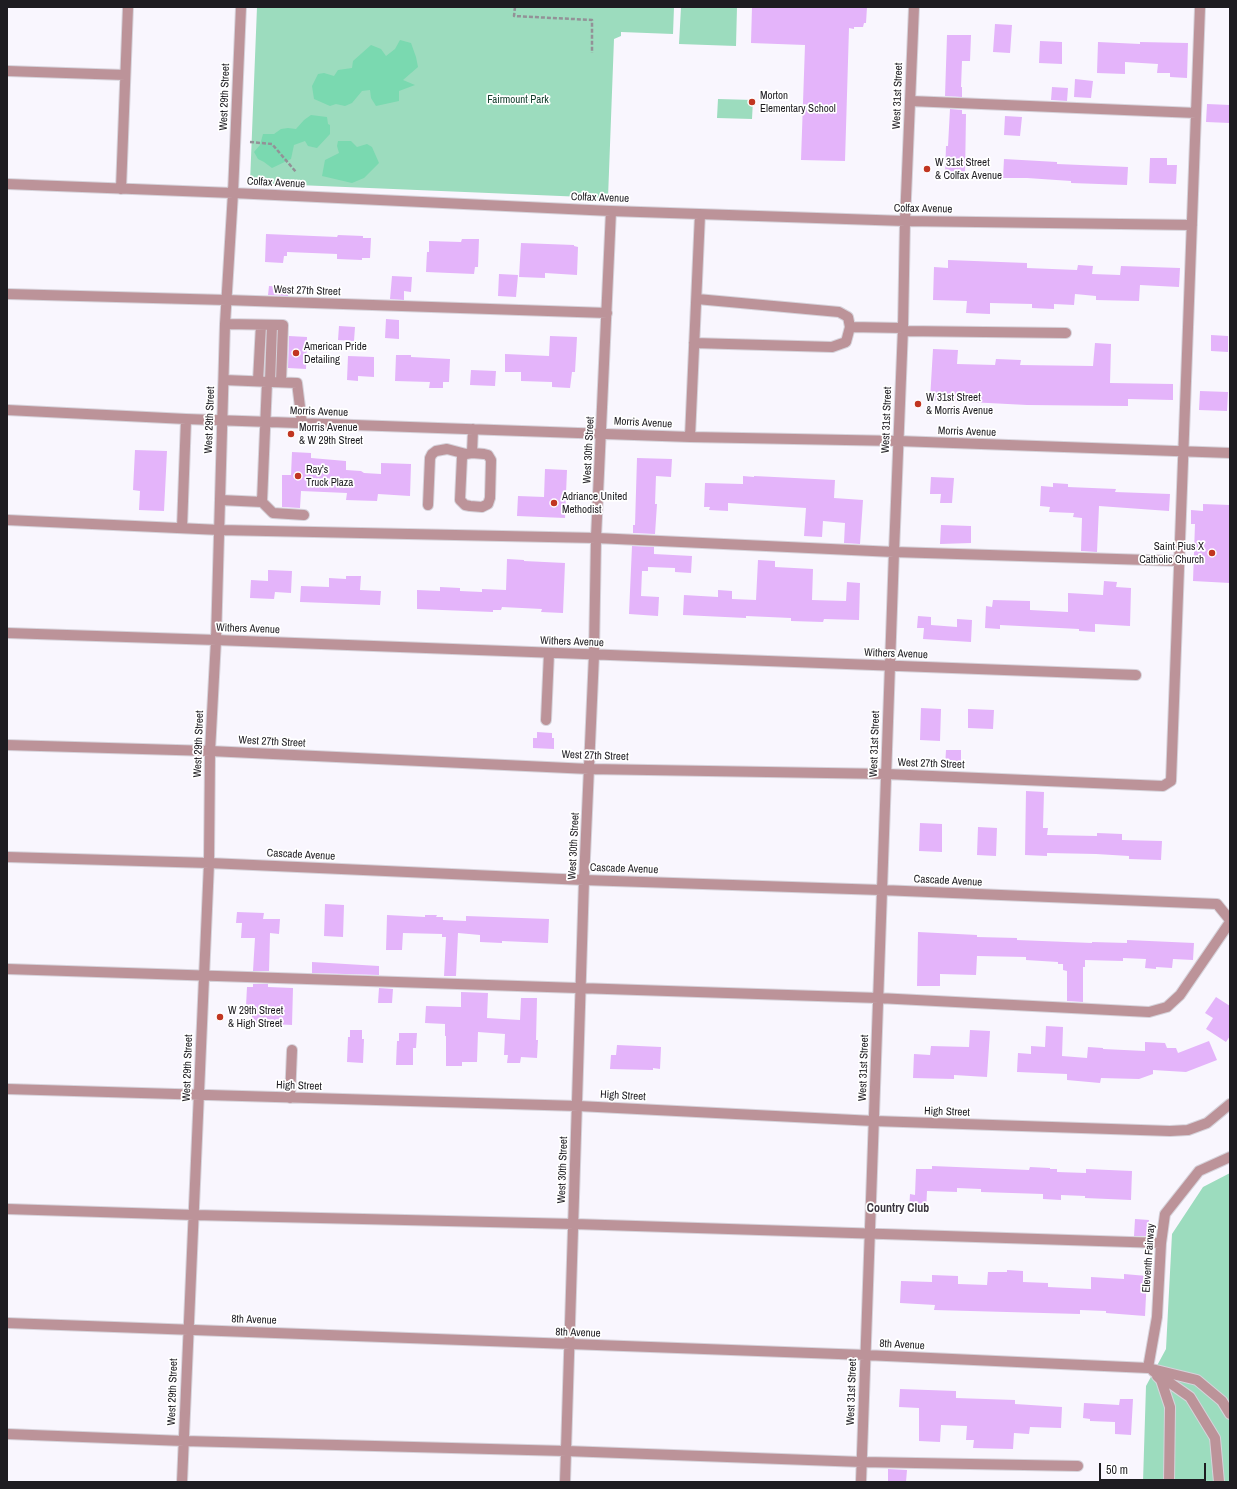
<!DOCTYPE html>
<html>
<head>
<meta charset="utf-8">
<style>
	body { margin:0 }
	#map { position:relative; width:1237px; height:1489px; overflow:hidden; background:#f9f6fe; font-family:"Archivo Narrow",sans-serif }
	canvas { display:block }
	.frame { position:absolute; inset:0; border:8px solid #1e1c21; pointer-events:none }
	.scale { position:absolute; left:1099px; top:1463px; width:107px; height:18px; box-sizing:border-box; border:2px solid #1e1c21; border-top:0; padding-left:5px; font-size:12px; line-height:14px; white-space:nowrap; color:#1e1c21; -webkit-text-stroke:3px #fff; paint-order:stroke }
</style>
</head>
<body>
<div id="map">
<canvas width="1237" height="1489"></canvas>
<div class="frame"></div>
<div class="scale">50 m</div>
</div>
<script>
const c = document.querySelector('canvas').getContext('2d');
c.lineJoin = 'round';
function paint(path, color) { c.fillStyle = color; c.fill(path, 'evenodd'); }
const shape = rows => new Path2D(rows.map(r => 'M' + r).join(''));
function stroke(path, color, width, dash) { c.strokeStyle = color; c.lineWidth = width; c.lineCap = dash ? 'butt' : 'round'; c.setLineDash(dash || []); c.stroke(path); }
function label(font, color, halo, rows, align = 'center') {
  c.font = font + ' "Archivo Narrow",sans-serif'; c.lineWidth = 3.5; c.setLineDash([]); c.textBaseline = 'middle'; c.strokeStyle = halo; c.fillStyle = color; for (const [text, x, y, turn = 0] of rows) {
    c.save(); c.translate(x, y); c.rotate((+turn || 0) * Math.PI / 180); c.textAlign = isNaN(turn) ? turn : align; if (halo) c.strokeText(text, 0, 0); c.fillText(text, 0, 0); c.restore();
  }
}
paint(shape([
	[257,7,674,7,673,34,621,32,621,36,614,39,608,198,250,183],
	[681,7,737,7,736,46,679,44],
	[718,99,753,100,752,119,717,118],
	[1230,1173,1230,1482,1143,1482,1146,1386,1166,1349,1172,1234,1203,1187]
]), '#9cdcbe');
paint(shape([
	[400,40,411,43,416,57,418,67,403,80,415,85,399,91,399,101,376,106,371,98,370,90,362,91,352,103,345,106,336,104,330,106,314,99,312,86,318,74,324,73,334,76,338,70,352,68,353,61,371,45,381,49,386,56,395,49],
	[311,115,327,117,328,124,330,125,330,134,317,148,308,146,305,141,294,145,291,159,272,168,264,162,258,159,254,152,260,145,263,134,274,134,281,129,288,128,296,129,304,120],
	[338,141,351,141,357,147,367,144,372,147,379,163,364,178,352,183,322,176,325,160,339,153,337,146]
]), '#7ad9b0');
paint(shape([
	[752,7,867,7,866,23,864,23,863,27,854,27,854,29,849,28,845,161,801,160,805,45,751,43],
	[995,24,1012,25,1010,53,993,52],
	[947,35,971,35,970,61,962,61,961,87,962,87,962,97,945,96],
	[1040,41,1062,42,1062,64,1039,63],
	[1098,42,1140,44,1140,42,1188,43,1187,78,1170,77,1170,73,1157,73,1158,64,1125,62,1125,74,1097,73],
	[1075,79,1093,81,1091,98,1074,97],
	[1052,87,1068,88,1067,101,1051,100],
	[1207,104,1230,105,1230,123,1206,122],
	[950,109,962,110,962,114,966,114,965,177,945,176,946,146,948,146],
	[1005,116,1022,117,1020,136,1004,135],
	[1150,158,1167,158,1167,165,1177,165,1176,184,1149,183],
	[1004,159,1057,162,1057,164,1128,167,1127,185,1071,183,1071,181,1027,178,1003,178],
	[266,234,337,237,338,235,363,236,363,238,371,238,370,258,362,258,362,260,337,259,337,254,287,252,287,256,284,256,283,263,265,262],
	[462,239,479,239,478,267,475,267,474,274,426,272,427,252,429,252,429,241,461,242],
	[521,243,574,245,574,246,578,247,577,275,545,273,545,278,519,277],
	[948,260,1027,263,1027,268,1077,270,1078,265,1093,266,1092,274,1120,275,1121,266,1180,268,1179,287,1140,285,1139,301,1096,300,1096,296,1075,294,1074,305,1054,304,1054,309,1032,308,1032,304,990,303,990,314,966,313,967,301,933,300,934,267,948,268],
	[499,274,518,275,516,297,498,296],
	[392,276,412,277,411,292,404,291,404,300,390,299],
	[269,286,289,287,288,296,268,295],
	[386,319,399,320,399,339,385,338],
	[339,326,355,327,354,341,338,340],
	[1211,335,1228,336,1228,352,1211,351],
	[289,336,307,337,306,369,288,368],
	[550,336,577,337,575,372,572,372,570,388,552,387,552,382,521,381,521,372,505,372,505,354,549,356],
	[1095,343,1111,344,1110,383,1173,384,1173,400,1128,399,1128,406,1027,405,930,400,933,349,958,350,957,364,995,365,996,359,1021,360,1020,365,1093,366],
	[396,355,411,355,411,357,450,359,449,382,443,382,443,388,429,388,430,382,395,381],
	[348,356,374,357,374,377,358,376,358,381,347,380],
	[471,370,496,371,495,386,470,385],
	[1200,391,1228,392,1227,411,1199,410],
	[135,450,167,451,164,511,139,510,140,491,133,490],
	[292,452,311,453,311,458,346,461,346,470,361,471,364,473,381,474,381,463,411,464,410,496,378,494,377,501,346,500,347,493,301,491,300,508,282,507,282,475,291,475],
	[637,458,672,459,671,477,656,476,655,504,657,504,655,534,633,533,633,525,635,525],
	[545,469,567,470,565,518,517,516,518,496,544,497],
	[743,476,754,477,754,476,835,480,834,498,863,500,860,544,844,543,845,523,823,521,822,537,804,536,806,508,728,503,728,511,709,510,710,507,704,507,705,483,743,484],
	[931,477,954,478,952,503,940,503,941,494,930,494],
	[1053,483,1068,484,1068,487,1116,489,1115,492,1170,494,1169,511,1099,506,1097,552,1081,551,1082,518,1073,517,1074,513,1049,512,1050,507,1040,506,1041,486,1053,487],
	[1203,504,1230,505,1230,583,1193,581,1195,524,1191,524,1191,510,1203,511],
	[941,525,971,526,971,543,940,544],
	[632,546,654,547,654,554,692,556,691,573,675,572,675,568,648,567,648,571,642,571,641,596,659,597,658,616,629,614],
	[507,559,524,560,524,561,565,563,563,613,541,612,542,609,502,607,501,610,493,610,493,612,417,609,417,590,440,591,440,587,460,588,460,591,482,592,482,589,506,590],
	[758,560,775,561,775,567,813,569,812,600,846,601,847,582,860,583,859,620,824,619,823,622,791,621,791,618,746,616,746,618,683,615,684,595,718,597,718,590,732,591,732,599,756,600],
	[268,570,292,571,291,593,275,592,274,599,250,598,251,580,268,581],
	[346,576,361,576,360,590,381,591,380,605,300,602,301,586,329,587,329,578,346,579],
	[1104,581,1117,582,1116,587,1131,588,1130,626,1095,624,1095,632,1079,631,1079,629,1000,625,1000,629,985,628,986,606,992,607,993,600,1030,601,1030,610,1068,612,1068,593,1103,595],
	[918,616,931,617,931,625,957,627,957,619,972,620,971,642,923,639,924,628,917,628],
	[921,708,941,709,940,741,920,740],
	[968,709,994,710,993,729,968,728],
	[537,732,552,733,552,738,554,738,554,749,533,748,533,738,537,738],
	[946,750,961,750,961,767,945,767],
	[1026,791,1044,792,1043,828,1048,828,1047,835,1097,836,1097,833,1122,834,1122,840,1162,841,1161,860,1129,859,1129,856,1096,854,1047,853,1047,856,1025,855],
	[920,823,942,824,942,852,919,851],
	[978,827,997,828,996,856,977,855],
	[325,904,344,905,343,937,324,936],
	[237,912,264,913,263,919,280,919,279,934,270,933,269,971,253,971,255,938,241,938,242,923,236,923],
	[387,915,425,917,425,915,437,915,436,917,443,917,443,920,466,921,466,916,549,919,548,943,502,941,502,943,480,942,480,935,458,933,456,976,444,976,446,937,442,937,442,934,403,933,402,950,386,950],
	[918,932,977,935,977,937,1017,938,1017,940,1092,943,1092,942,1127,943,1127,940,1194,943,1193,960,1173,959,1172,968,1156,967,1156,969,1145,968,1146,959,1123,958,1123,961,1085,960,1085,967,1083,967,1083,1002,1067,1001,1067,971,1063,970,1063,964,1058,964,1058,962,1026,960,1026,957,977,956,976,975,940,974,940,986,917,986],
	[312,962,379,966,379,975,312,973],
	[253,984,268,984,268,987,293,988,292,1025,252,1023,252,1012,247,1012,248,1006,246,1006,247,987,253,987],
	[379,988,393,989,392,1003,378,1003],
	[461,992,488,993,487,1018,520,1020,521,998,537,998,536,1040,538,1040,537,1058,521,1057,520,1063,507,1063,508,1055,504,1055,505,1034,478,1032,477,1062,462,1062,462,1066,446,1066,446,1036,445,1036,445,1024,425,1023,426,1006,461,1007],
	[1216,997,1230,1006,1230,1036,1226,1042,1206,1029,1213,1018,1205,1013],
	[1046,1026,1063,1027,1062,1056,1087,1058,1088,1047,1103,1048,1103,1049,1145,1051,1145,1042,1165,1043,1167,1048,1176,1048,1178,1053,1209,1041,1217,1060,1186,1072,1153,1070,1153,1074,1139,1079,1101,1078,1100,1083,1067,1080,1067,1074,1017,1072,1018,1053,1031,1054,1031,1046,1045,1047],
	[350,1030,362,1030,362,1039,364,1039,363,1063,347,1062,348,1037,350,1037],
	[970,1030,990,1031,987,1077,954,1075,954,1079,913,1078,914,1054,930,1055,931,1046,969,1047],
	[399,1033,417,1033,416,1048,413,1048,413,1065,396,1065,397,1041,399,1041],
	[617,1045,661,1047,660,1069,653,1068,653,1070,610,1069,611,1055,616,1055],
	[932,1166,1029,1170,1030,1167,1050,1168,1050,1169,1057,1169,1057,1172,1086,1173,1086,1169,1132,1171,1131,1200,1085,1198,1085,1196,1061,1195,1061,1200,1043,1199,1043,1194,981,1192,981,1189,957,1188,957,1192,927,1191,926,1212,909,1211,910,1194,915,1195,916,1169,932,1169],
	[1135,1219,1149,1220,1148,1236,1134,1236],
	[1007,1270,1023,1271,1023,1282,1048,1283,1048,1287,1091,1289,1091,1277,1124,1279,1124,1274,1147,1276,1145,1316,1106,1313,1106,1311,1080,1310,1080,1314,934,1310,935,1305,900,1303,901,1281,932,1282,932,1275,958,1276,958,1284,987,1285,988,1272,1007,1272],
	[900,1389,956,1391,956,1398,1015,1400,1015,1404,1062,1407,1061,1428,1030,1427,1029,1434,1014,1433,1013,1449,973,1448,974,1440,966,1440,967,1426,941,1425,940,1442,919,1441,919,1408,899,1407],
	[1120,1399,1133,1399,1131,1435,1115,1434,1115,1422,1090,1421,1090,1419,1083,1418,1084,1403,1119,1405],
	[888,1469,907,1470,906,1482,888,1482]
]), '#e4b4fa');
const minor = shape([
	[7,71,125,75],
	[910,101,1196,113],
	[7,184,233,193,611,211,905,221,1192,225],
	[121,189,128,7],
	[7,294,226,300,607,313],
	[225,324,283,325,281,382],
	[850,327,903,328],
	[903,331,1066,333],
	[694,343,832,347,846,342,850,327,848,317,839,312,697,299],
	[224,380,297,383,302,423],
	[258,381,261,325],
	[270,382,272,325],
	[7,410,186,419,690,437,898,441,1230,453],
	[690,437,700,214],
	[472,453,484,454,488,455,491,460,490,498,488,504,482,507,470,506,465,505,460,500,462,457,466,454,472,453],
	[472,453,473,429],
	[220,500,262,502,267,382],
	[262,502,273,513,304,515],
	[428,505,430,458,432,454,436,451,447,449,466,454],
	[7,520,220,530,596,538,894,552,1180,561],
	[182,528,186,419],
	[7,633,216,640,1136,675],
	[546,720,549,653],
	[7,745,210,751,589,769,886,774,1163,786,1171,781,1200,7],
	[7,857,209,863,584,880,881,890,1217,904,1230,920],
	[7,969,878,998,1149,1012,1167,1007,1180,995,1230,922],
	[7,1089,578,1106,874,1121,1170,1131,1188,1130,1207,1123,1230,1104],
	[290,1098,292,1050],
	[7,1209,194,1215,574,1224,1161,1243],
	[7,1323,865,1355,1148,1368,1197,1380,1222,1401,1230,1414],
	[1148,1368,1157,1317,1161,1243,1165,1214,1199,1171,1230,1157],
	[1153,1371,1190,1397,1215,1438,1219,1482],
	[1157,1376,1161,1380,1170,1407,1169,1482],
	[7,1434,184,1441,566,1451,862,1462,1078,1466],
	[182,1482,209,863,210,751,216,640,225,324,233,193,241,7],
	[565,1482,584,880,594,655,596,538,611,211],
	[861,1482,894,552,903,328,905,221,914,7]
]);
stroke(minor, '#d6d3db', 12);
stroke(shape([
	[515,7,514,16,592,20,592,53],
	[250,142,272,144,296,172]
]), '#939197', 2.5, [4, 2]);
stroke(minor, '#bc9399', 10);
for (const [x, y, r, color] of [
	[752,102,4,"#c13521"],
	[927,169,4,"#c13521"],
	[296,353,4,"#c13521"],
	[918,404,4,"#c13521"],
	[291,434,4,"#c13521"],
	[298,476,4,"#c13521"],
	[554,503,4,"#c13521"],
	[1212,553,4,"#c13521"],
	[220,1017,4,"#c13521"]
]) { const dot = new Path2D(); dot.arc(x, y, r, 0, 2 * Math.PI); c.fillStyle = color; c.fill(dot); stroke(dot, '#fff', 1.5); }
label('11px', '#1e1c21', '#fff', [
	["Morton",760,96],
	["Elementary School",760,109],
	["W 31st Street",935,163],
	["& Colfax Avenue",935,176],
	["American Pride",304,347],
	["Detailing",304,360],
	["W 31st Street",926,398],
	["& Morris Avenue",926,411],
	["Morris Avenue",299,428],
	["& W 29th Street",299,441],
	["Ray's",306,470],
	["Truck Plaza",306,483],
	["Adriance United",562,497],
	["Methodist",562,510],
	["Saint Pius X",1204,547,"right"],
	["Catholic Church",1204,560,"right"],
	["W 29th Street",228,1011],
	["& High Street",228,1024]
], 'left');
label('11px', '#1e1c21', '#fff', [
	["West 31st Street",898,96,-88],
	["West 29th Street",225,97,-88],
	["Colfax Avenue",276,183,3],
	["Colfax Avenue",600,198,2],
	["Colfax Avenue",923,209,1],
	["West 27th Street",307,291,2],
	["Morris Avenue",319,412,2],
	["West 29th Street",210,420,-88],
	["West 31st Street",887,420,-88],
	["Morris Avenue",643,423,3],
	["Morris Avenue",967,432,2],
	["West 30th Street",589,450,-87],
	["Withers Avenue",248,629,2],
	["Withers Avenue",572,642,2],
	["Withers Avenue",896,654,2],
	["West 27th Street",272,742,3],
	["West 29th Street",199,744,-88],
	["West 31st Street",875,744,-88],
	["West 27th Street",595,756,2],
	["West 27th Street",931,764,2],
	["West 30th Street",574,846,-87],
	["Cascade Avenue",301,855,3],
	["Cascade Avenue",624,869,2],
	["Cascade Avenue",948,881,3],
	["West 29th Street",188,1068,-88],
	["West 31st Street",864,1068,-88],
	["High Street",299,1086,2],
	["High Street",623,1096,3],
	["High Street",947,1112,2],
	["West 30th Street",563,1170,-88],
	["Eleventh Fairway",1149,1258,-86],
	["8th Avenue",254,1320,2],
	["8th Avenue",578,1333,2],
	["8th Avenue",902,1345,3],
	["West 29th Street",173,1392,-88],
	["West 31st Street",852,1392,-88]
]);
label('11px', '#16402f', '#fff', [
	["Fairmount Park",518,100]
]);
label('bold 12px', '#3c3741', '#fff', [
	["Country Club",898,1209]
]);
</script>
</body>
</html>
